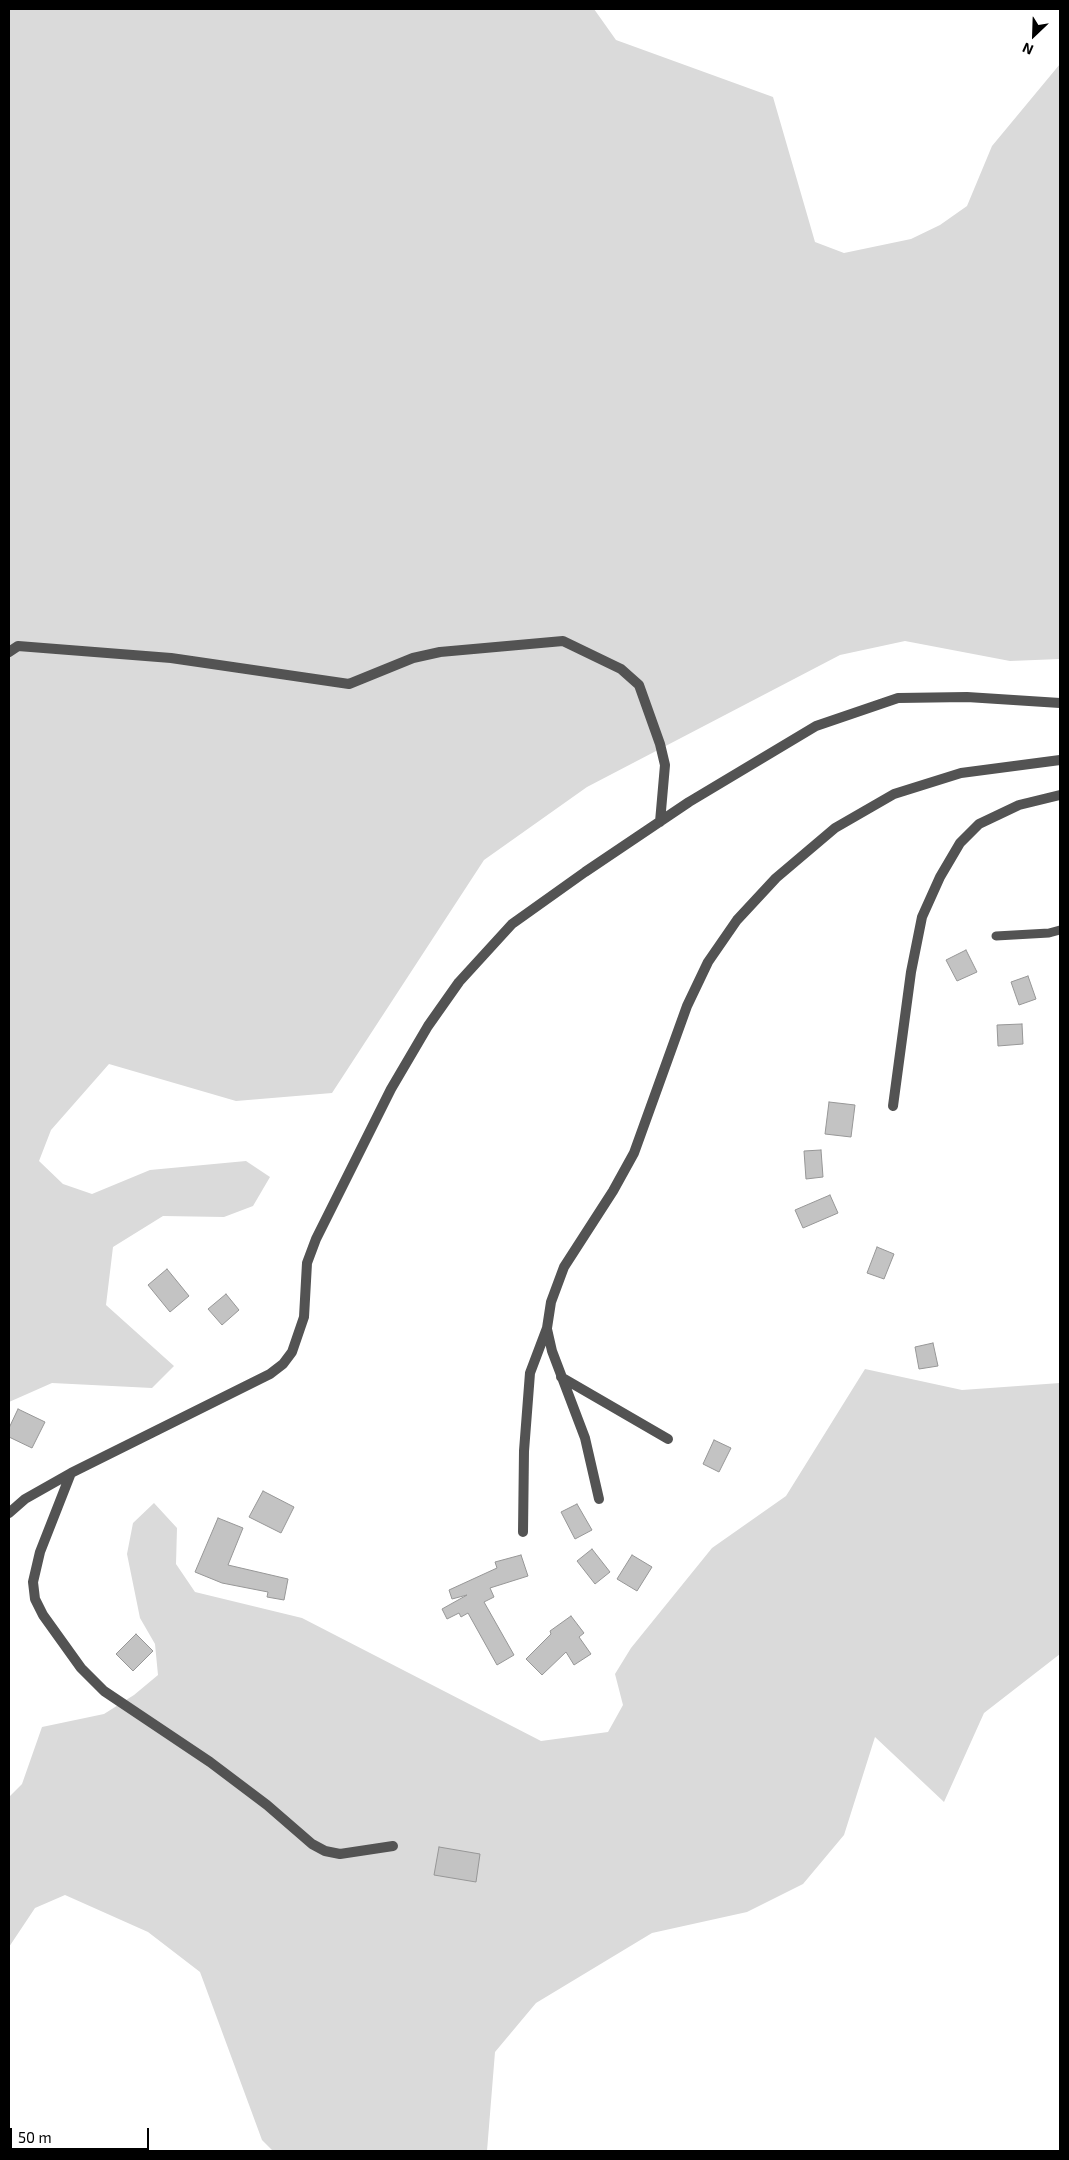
<!DOCTYPE html>
<html>
<head>
<meta charset="utf-8">
<style>
	body { margin:0 }
	#map { position:relative; width:1069px; height:2160px; overflow:hidden; background:#fff; font-family:"Exo 2",sans-serif }
	canvas { display:block }
	.frame { position:absolute; inset:0; border:10px solid #000; pointer-events:none }
	.north { position:absolute; left:1009px; top:10px; width:50px; height:50px; -webkit-text-stroke:4px #fff; paint-order:stroke; rotate:204deg; font-size:14px; font-weight:700; line-height:20px; text-align:center; color:#000 }
	.north::after { content:''; display:block; margin:auto; width:18px; height:22px; background:#000; clip-path:polygon(50% 0,100% 100%,50% 72%,0 100%) }
	.scale { position:absolute; left:10px; top:2128px; width:139px; height:22px; box-sizing:border-box; border:2px solid #000; border-top:0; padding-left:6px; font-size:15px; line-height:18px; white-space:nowrap; color:#000; -webkit-text-stroke:4px #fff; paint-order:stroke }
</style>
</head>
<body>
<div id="map">
<canvas width="1069" height="2160"></canvas>
<div class="frame"></div>
<div class="north">N</div>
<div class="scale">50 m</div>
</div>
<script>
const c = document.querySelector('canvas').getContext('2d');
c.lineJoin = 'round';
function paint(path, color) { c.fillStyle = color; c.fill(path, 'evenodd'); }
const shape = rows => new Path2D(rows.map(r => 'M' + r).join(''));
function stroke(path, color, width, dash) { c.strokeStyle = color; c.lineWidth = width; c.lineCap = dash ? 'butt' : 'round'; c.setLineDash(dash || []); c.stroke(path); }
paint(shape([
	[9,9,594,9,616,40,773,97,815,242,844,253,911,239,940,225,967,206,992,146,1060,64,1060,659,1010,661,905,641,840,655,587,787,484,860,332,1093,236,1101,109,1064,51,1130,39,1161,63,1184,92,1194,150,1170,246,1161,270,1177,253,1206,224,1217,163,1216,113,1247,106,1305,174,1366,152,1388,52,1383,9,1402],
	[865,1369,962,1390,1060,1383,1060,1654,984,1713,944,1802,875,1737,844,1835,803,1884,747,1912,652,1933,536,2003,495,2052,487,2151,273,2151,262,2140,200,1972,148,1932,65,1895,35,1908,9,1947,9,1797,22,1784,42,1727,104,1714,134,1695,158,1675,155,1644,140,1618,127,1554,133,1523,154,1503,177,1528,176,1564,195,1592,302,1618,541,1741,608,1732,623,1705,615,1674,631,1648,712,1548,786,1496]
]), '#dadada');
const building = shape([
	[966,950,977,972,957,981,946,960,966,950],
	[1028,976,1036,999,1019,1005,1011,982,1028,976],
	[1022,1024,1023,1044,998,1046,997,1025,1022,1024],
	[829,1102,855,1105,851,1137,825,1134,829,1102],
	[821,1150,823,1177,806,1179,804,1151,821,1150],
	[830,1195,838,1213,803,1228,795,1210,830,1195],
	[877,1247,894,1254,884,1279,867,1273,877,1247],
	[167,1269,189,1296,170,1312,148,1285,167,1269],
	[226,1294,239,1310,222,1325,208,1309,226,1294],
	[933,1343,938,1366,919,1369,915,1347,933,1343],
	[18,1409,45,1422,32,1448,9,1437,9,1428,18,1409],
	[714,1440,731,1448,719,1472,703,1464,714,1440],
	[263,1491,294,1507,281,1533,249,1517,263,1491],
	[577,1504,592,1530,575,1539,561,1512,577,1504],
	[218,1518,243,1528,228,1565,288,1579,284,1600,267,1597,268,1592,222,1583,195,1572,218,1518],
	[592,1549,610,1572,595,1584,577,1561,592,1549],
	[521,1555,528,1576,490,1588,494,1597,484,1602,514,1655,497,1665,468,1613,461,1617,459,1613,447,1619,442,1609,467,1595,452,1599,449,1590,497,1568,495,1562,521,1555],
	[632,1555,652,1567,637,1591,617,1579,632,1555],
	[571,1616,584,1633,579,1637,591,1654,574,1665,566,1652,542,1675,526,1659,551,1634,550,1631,571,1616],
	[136,1634,153,1651,133,1671,116,1654,136,1634],
	[439,1847,480,1854,476,1882,434,1875,439,1847]
]);
paint(building, '#c3c3c3');
stroke(building, '#979797', 1);
stroke(shape([
	[996,936,1049,933,1060,930]
]), '#535353', 9);
stroke(shape([
	[9,652,18,646,171,658,349,684,413,658,440,652,563,641,621,669,639,685,660,744,665,765,660,822],
	[893,1106,911,972,922,917,940,877,960,843,979,824,1019,805,1060,795],
	[547,1329,552,1351,585,1438,599,1499],
	[561,1377,668,1439],
	[71,1473,40,1552,33,1582,35,1599,43,1615,81,1668,104,1691,210,1762,267,1805,312,1844,325,1851,340,1854,393,1846],
	[9,1513,25,1499,71,1473,270,1374,283,1364,292,1352,304,1317,307,1263,316,1239,391,1089,428,1026,459,982,512,924,585,872,689,802,816,726,898,698,967,697,1060,703],
	[523,1532,524,1451,530,1373,547,1328,551,1302,564,1267,613,1191,634,1153,687,1006,708,962,737,920,776,878,835,828,894,794,961,773,1060,760]
]), '#535353', 10);
</script>
</body>
</html>
